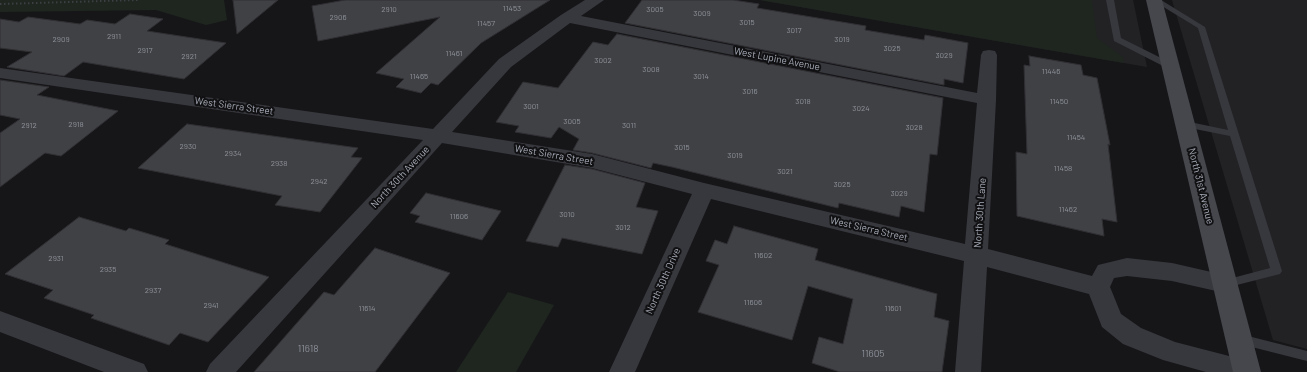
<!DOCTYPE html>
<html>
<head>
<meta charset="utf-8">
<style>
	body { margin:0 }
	canvas { display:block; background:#161618 }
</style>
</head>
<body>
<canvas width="1307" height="372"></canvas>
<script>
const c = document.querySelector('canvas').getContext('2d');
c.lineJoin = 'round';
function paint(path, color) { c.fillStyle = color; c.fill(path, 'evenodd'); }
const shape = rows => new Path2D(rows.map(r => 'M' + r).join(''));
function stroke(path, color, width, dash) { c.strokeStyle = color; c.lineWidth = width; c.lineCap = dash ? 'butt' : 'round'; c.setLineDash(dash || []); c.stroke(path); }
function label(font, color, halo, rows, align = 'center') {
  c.font = font + ' Barlow,sans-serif'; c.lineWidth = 4; c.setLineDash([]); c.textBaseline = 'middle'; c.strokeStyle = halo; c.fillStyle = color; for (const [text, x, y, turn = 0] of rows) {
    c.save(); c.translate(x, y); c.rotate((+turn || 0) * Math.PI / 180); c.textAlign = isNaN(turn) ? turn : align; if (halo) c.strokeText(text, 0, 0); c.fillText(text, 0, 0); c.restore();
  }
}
paint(shape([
	[760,0,1133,0,1147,67,1124,63],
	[1172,0,1307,0,1307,349,1273,340]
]), '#222225');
paint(shape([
	[0,0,224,0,227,20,206,25,156,10,0,12],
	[760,0,1092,0,1097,38,1123,57,1124,63],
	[508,292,554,305,516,372,456,372]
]), '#1e261f');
const building = shape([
	[233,0,278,0,237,34,233,0],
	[345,0,550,0,481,43,438,85,431,83,421,93,396,87,404,79,376,73,440,17,318,41,312,6,345,0],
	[642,0,733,0,759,4,757,8,866,26,865,30,924,40,925,35,968,43,963,83,944,79,944,85,625,23,642,0],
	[130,14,163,19,147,31,226,43,184,79,83,62,64,76,7,67,32,52,0,48,0,19,19,22,28,17,80,24,87,20,115,24,130,14],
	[617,34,943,98,937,155,930,154,924,212,901,206,899,217,839,203,838,208,672,167,653,163,651,168,592,153,573,150,579,139,559,127,551,138,515,132,519,126,496,122,523,82,558,88,593,42,608,45,617,34],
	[1029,56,1081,65,1083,75,1097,78,1110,145,1108,144,1117,222,1102,219,1104,236,1017,216,1016,152,1027,154,1024,65,1030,66,1029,56],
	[0,80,49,87,37,95,118,111,61,156,45,153,0,187,0,133,20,119,0,115,0,80],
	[187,124,358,148,351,157,362,158,320,212,275,205,282,196,138,168,187,124],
	[565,165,592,169,645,183,636,207,658,211,642,254,562,238,558,247,526,241,565,165],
	[426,193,501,211,482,240,415,222,420,216,410,213,426,193],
	[79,217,126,231,129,228,169,240,165,244,269,277,208,342,180,333,169,345,91,318,94,315,44,298,53,290,5,274,79,217],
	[734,226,818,249,815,260,937,294,934,317,949,321,942,372,840,372,812,363,819,337,843,344,853,299,808,286,792,340,698,312,719,265,706,261,715,240,727,244,734,226],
	[375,248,450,273,375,372,254,372,324,292,334,295,375,248]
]);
paint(building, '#404145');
stroke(building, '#303034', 1);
stroke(shape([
	[0,4,138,0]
]), '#3d3f44', 2, [1.5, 2.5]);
paint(shape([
	[1106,0,1114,0,1121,38,1173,64,1173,68,1167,68,1114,41,1106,0],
	[1152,0,1161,0,1205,27,1282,271,1280,274,1225,288,1221,287,1219,284,1221,281,1225,280,1270,268,1230,136,1185,127,1180,124,1185,121,1228,130,1198,28,1152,0],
	[1240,334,1307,351,1307,361,1236,343,1234,339,1236,335,1240,334]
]), '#37383d');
paint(shape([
	[585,0,604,0,581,16,977,93,981,55,983,51,989,50,995,51,997,55,996,100,988,249,1092,276,1098,265,1127,258,1172,263,1233,277,1237,284,1233,291,1225,293,1172,281,1127,276,1114,278,1110,287,1121,314,1141,328,1175,342,1256,363,1260,372,1206,372,1163,360,1123,344,1102,327,1089,294,987,267,981,372,955,372,964,261,711,199,635,372,609,372,692,194,592,168,442,143,236,372,206,372,210,364,423,140,0,78,0,68,433,129,499,59,561,15,585,0],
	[570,23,977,103,965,244,704,183,592,154,452,132,511,67,570,23],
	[0,311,144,364,148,372,104,372,0,332,0,311]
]), '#37383d');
paint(shape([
	[1146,0,1162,0,1261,372,1233,372,1146,0]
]), '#45474d');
label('8px', '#8e929b', null, [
	["11453",512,8],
	["2910",389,9],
	["3005",655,9],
	["3009",702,13],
	["2906",338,17],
	["3015",747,22],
	["11457",486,23],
	["3017",794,30],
	["2911",114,36],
	["2909",61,39],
	["3019",842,39],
	["3025",892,48],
	["2917",145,50],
	["11461",454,53],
	["3029",944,55],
	["2921",189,56],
	["3002",603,60],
	["3008",651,69],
	["11446",1051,71],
	["11465",419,76],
	["3014",701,76],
	["3016",750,91],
	["3018",803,101],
	["11450",1059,101],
	["3001",531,106],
	["3024",861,108],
	["3005",572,121],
	["2918",76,124],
	["2912",29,125],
	["3011",629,125],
	["3028",914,127],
	["11454",1076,137],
	["2930",188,146],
	["3015",682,147],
	["2934",233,153],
	["3019",735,155],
	["2938",279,163],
	["11458",1063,168],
	["3021",785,171],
	["2942",319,181],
	["3025",842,184],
	["3029",899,193],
	["11462",1068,209],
	["3010",567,214],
	["11606",459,216],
	["3012",623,227],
	["11602",763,255],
	["2931",56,258],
	["2935",108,269],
	["2937",153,290],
	["11606",753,302],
	["2941",211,305],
	["11614",367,308],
	["11601",893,308]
]);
label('10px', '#a8adb8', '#111113', [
	["West Lupine Avenue",777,59,11],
	["West Sierra Street",234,106,8],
	["West Sierra Street",554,155,10],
	["North 30th Avenue",400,177,-47],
	["North 31st Avenue",1201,186,76],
	["North 30th Lane",980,213,-86],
	["West Sierra Street",869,229,13],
	["North 30th Drive",663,281,-66]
]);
label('10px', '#8e929b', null, [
	["11618",308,349],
	["11605",873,354]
]);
</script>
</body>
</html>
